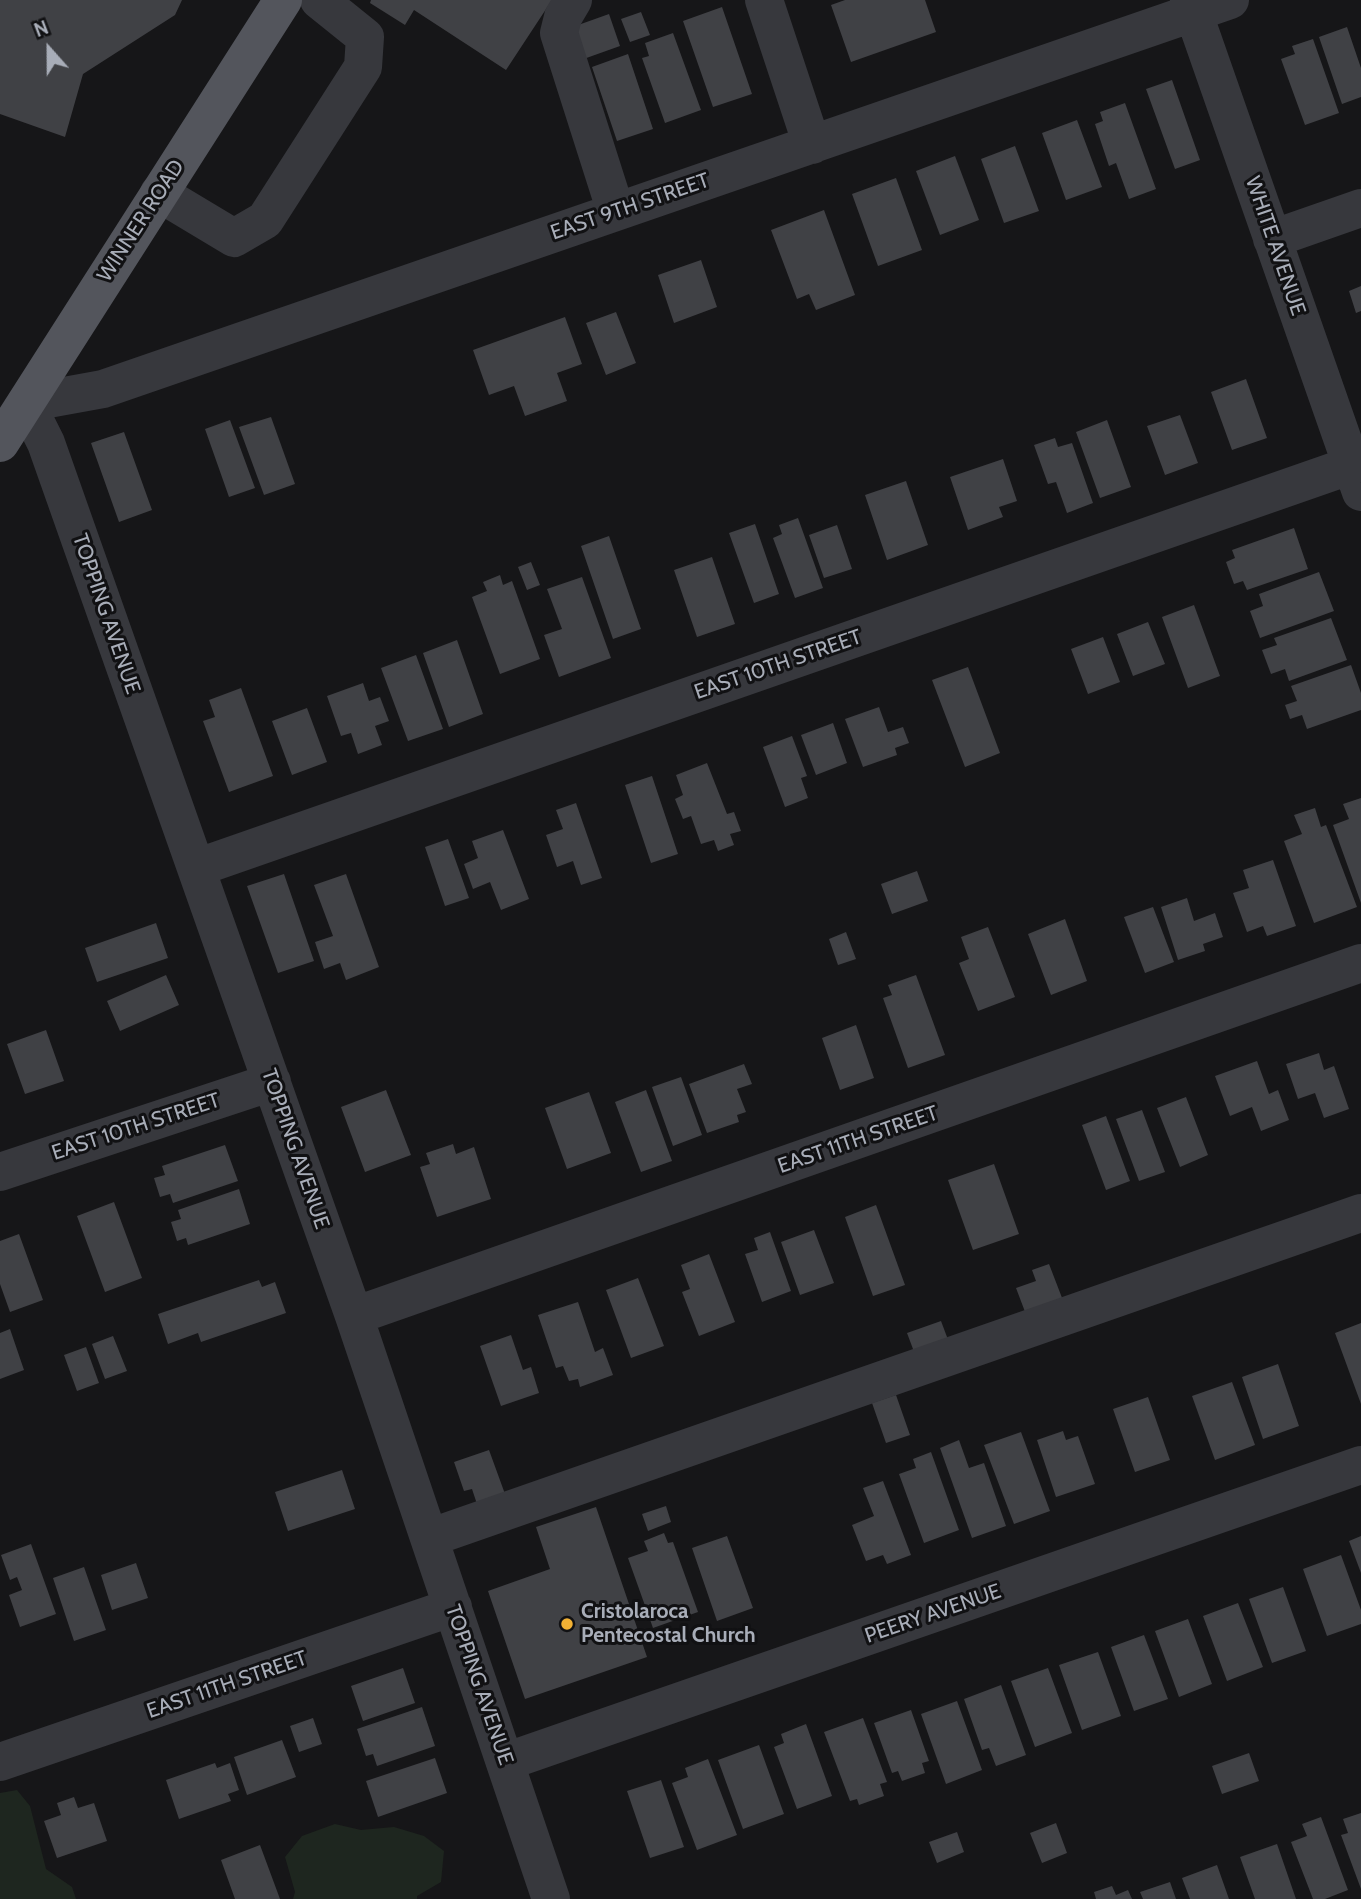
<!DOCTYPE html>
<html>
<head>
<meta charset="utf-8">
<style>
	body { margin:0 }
	#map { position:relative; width:1361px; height:1899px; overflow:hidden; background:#161618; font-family:Cabin,sans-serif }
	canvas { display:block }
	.north { position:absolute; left:14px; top:14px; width:70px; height:70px; -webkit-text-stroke:5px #111113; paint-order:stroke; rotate:339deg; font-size:19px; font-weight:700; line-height:28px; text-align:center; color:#a8adb8 }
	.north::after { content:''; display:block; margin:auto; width:24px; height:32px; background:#a8adb8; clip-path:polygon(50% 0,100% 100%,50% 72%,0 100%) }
</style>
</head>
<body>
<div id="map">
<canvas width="1361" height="1899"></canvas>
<div class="north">N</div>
</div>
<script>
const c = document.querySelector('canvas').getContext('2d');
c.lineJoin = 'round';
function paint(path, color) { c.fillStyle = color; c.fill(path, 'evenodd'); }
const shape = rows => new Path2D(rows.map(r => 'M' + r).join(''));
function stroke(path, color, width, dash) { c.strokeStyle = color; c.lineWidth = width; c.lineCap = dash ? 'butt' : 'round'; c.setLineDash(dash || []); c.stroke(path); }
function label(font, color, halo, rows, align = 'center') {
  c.font = font + ' Cabin,sans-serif'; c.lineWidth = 6; c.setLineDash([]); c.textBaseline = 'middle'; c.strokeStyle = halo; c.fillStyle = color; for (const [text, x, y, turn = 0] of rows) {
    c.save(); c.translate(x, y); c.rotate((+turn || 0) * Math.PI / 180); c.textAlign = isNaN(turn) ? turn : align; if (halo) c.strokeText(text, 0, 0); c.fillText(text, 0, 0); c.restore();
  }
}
paint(shape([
	[17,1790,30,1806,46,1869,72,1887,76,1899,0,1899,0,1793],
	[335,1824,361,1830,394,1827,424,1836,444,1851,441,1882,417,1896,417,1899,293,1899,295,1892,285,1857,302,1836]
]), '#1e261f');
paint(shape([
	[0,0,182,0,175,15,83,74,65,137,0,114],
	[371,0,552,0,506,70,414,10,405,25,370,3],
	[845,0,925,0,936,32,851,62,831,5],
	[722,7,752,94,713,107,683,21],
	[641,12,650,35,630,42,621,19],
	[609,14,620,46,578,61,567,29],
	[1347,27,1361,68,1361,97,1342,104,1319,37],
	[673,33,701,110,665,123,642,58,649,56,645,43],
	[1313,39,1339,113,1305,125,1281,59,1295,54,1292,46],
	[628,54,653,129,617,141,592,67],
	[1172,80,1200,160,1175,169,1146,89],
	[1125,103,1156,189,1129,199,1116,163,1109,166,1095,124,1103,121,1100,112],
	[1077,120,1102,187,1066,200,1042,133],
	[1015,146,1039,211,1004,223,981,159],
	[955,156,979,220,940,235,916,171],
	[896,178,922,250,878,266,852,194],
	[824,210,855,295,816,310,809,294,797,299,771,230],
	[701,260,717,307,674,323,658,275],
	[1361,286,1361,311,1356,313,1349,291],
	[616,312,636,363,606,375,586,323],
	[565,317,582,364,557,373,567,401,525,416,514,386,489,395,473,350],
	[1246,379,1267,438,1232,450,1211,392],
	[1180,415,1198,463,1165,475,1147,426],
	[271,417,295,484,264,495,239,427],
	[230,420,255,488,229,497,205,429],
	[1107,420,1131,487,1100,498,1076,432],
	[124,432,152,510,119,522,91,443],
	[1055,438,1058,447,1072,443,1093,503,1067,513,1056,482,1048,484,1034,445],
	[1003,459,1017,501,999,507,1003,517,968,530,950,477],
	[906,481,928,545,887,560,865,495],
	[798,518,823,588,795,598,773,538,782,534,779,525],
	[755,524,779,594,754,603,729,533],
	[837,525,852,569,824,578,809,535],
	[1294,528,1308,569,1247,590,1243,581,1234,584,1226,562,1235,558,1232,550],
	[609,536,641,629,613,639,581,546],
	[712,557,735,624,697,637,674,570],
	[531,562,540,585,527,590,518,567],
	[1319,572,1334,611,1260,638,1250,611,1263,606,1259,594],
	[500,575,503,585,512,581,540,659,500,674,472,597,487,591,483,582],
	[582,577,611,658,559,677,544,635,562,629,547,589],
	[1194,605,1220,676,1188,688,1162,617],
	[1331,618,1347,660,1289,681,1285,669,1271,674,1262,650,1277,645,1274,638],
	[1148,622,1165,664,1133,676,1117,634],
	[1103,637,1120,682,1088,694,1071,649],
	[457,640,483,714,449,727,423,653],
	[416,655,443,729,408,741,381,668],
	[1351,665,1361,693,1361,710,1307,729,1302,715,1290,719,1285,705,1297,701,1291,686],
	[968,667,1000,753,965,767,932,680],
	[363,683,369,701,380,697,389,721,375,726,382,745,358,754,351,733,341,736,327,696],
	[241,688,273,776,229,792,203,721,215,717,209,700],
	[879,707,888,732,903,727,909,743,895,748,897,755,863,767,845,719],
	[307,708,327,762,292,775,272,721],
	[833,723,847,763,816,775,801,735],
	[792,736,807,776,801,778,808,798,785,807,763,747],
	[707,763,727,814,734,812,741,831,730,834,734,845,718,851,714,840,701,844,691,816,683,819,675,799,683,795,676,775],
	[652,776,678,854,651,863,625,785],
	[1361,798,1361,903,1333,825,1349,819,1343,804],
	[576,803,602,878,581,885,573,861,557,867,546,835,563,829,556,810],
	[1315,808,1321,827,1326,825,1357,907,1314,923,1284,841,1302,834,1294,815],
	[503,830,529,899,501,910,490,882,473,889,464,864,478,858,472,841],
	[448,839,469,898,445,906,425,847],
	[1273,860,1296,926,1267,936,1263,926,1247,932,1233,893,1249,888,1243,870],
	[917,871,928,901,892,914,881,884],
	[284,874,314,961,278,973,247,886],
	[346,874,379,967,346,980,340,963,324,969,315,942,333,936,314,885],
	[1187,898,1194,921,1215,913,1223,937,1203,944,1205,951,1178,960,1161,907],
	[1153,907,1174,962,1145,973,1124,917],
	[1065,919,1087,981,1051,995,1028,934],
	[156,923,168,958,97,982,85,948],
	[988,927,1015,997,978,1011,959,963,969,959,961,937],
	[846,932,856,959,838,965,829,939],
	[166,975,179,1005,120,1031,107,1001],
	[916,975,945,1055,908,1068,883,998,892,995,888,985],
	[856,1025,874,1078,840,1090,822,1038],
	[46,1030,64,1081,25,1094,7,1044],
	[1319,1053,1324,1070,1334,1066,1349,1109,1324,1118,1315,1093,1298,1099,1286,1064],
	[1257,1061,1269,1094,1278,1090,1289,1120,1261,1131,1252,1107,1230,1116,1215,1076],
	[744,1064,752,1084,737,1089,746,1112,737,1115,739,1122,707,1133,689,1084],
	[681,1077,702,1135,673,1146,652,1087],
	[386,1090,411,1155,365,1172,341,1107],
	[646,1090,672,1161,641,1172,615,1102],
	[589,1092,611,1153,567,1169,545,1108],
	[1186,1097,1208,1155,1180,1167,1157,1108],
	[1142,1110,1165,1172,1139,1181,1116,1119],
	[1106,1116,1130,1181,1106,1190,1082,1125],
	[453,1144,456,1154,474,1147,491,1199,437,1217,420,1167,430,1164,426,1153],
	[225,1145,238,1181,173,1203,170,1194,160,1197,154,1178,165,1175,162,1166],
	[994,1164,1019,1234,973,1250,948,1180],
	[239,1189,250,1224,188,1245,186,1238,177,1241,171,1222,181,1219,178,1210],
	[114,1202,142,1278,105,1292,77,1216],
	[876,1205,905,1285,873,1296,845,1217],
	[814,1230,834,1283,800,1295,781,1242],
	[770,1232,791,1291,762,1302,745,1254,758,1250,754,1238],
	[19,1234,43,1300,10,1312,0,1284,0,1241],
	[709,1254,735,1322,699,1336,682,1292,690,1289,681,1265],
	[1049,1264,1064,1303,1027,1317,1016,1288,1036,1281,1032,1270],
	[638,1278,664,1346,631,1358,606,1290],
	[259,1280,262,1287,275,1282,286,1313,201,1342,198,1333,168,1344,158,1314],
	[578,1302,595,1352,603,1348,613,1375,580,1387,578,1379,569,1381,563,1366,556,1368,538,1315],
	[941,1321,950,1345,916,1357,907,1333],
	[1361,1323,1361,1404,1335,1333],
	[10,1329,24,1370,0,1379,0,1333],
	[511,1335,523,1370,531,1367,539,1393,501,1406,480,1346],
	[113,1336,127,1371,105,1379,92,1344],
	[86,1347,99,1383,77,1391,64,1355],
	[1278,1364,1299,1426,1263,1439,1242,1377],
	[1232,1382,1255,1445,1215,1460,1192,1396],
	[896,1395,910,1435,886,1443,872,1403],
	[1148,1397,1170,1460,1135,1472,1113,1409],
	[1063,1431,1066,1440,1078,1436,1095,1484,1056,1497,1037,1440],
	[1021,1432,1050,1511,1014,1524,984,1445],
	[959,1440,969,1468,984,1463,1006,1526,972,1538,940,1448],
	[489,1450,505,1494,477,1504,472,1489,464,1491,454,1462],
	[931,1452,959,1530,924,1543,899,1474,916,1468,913,1459],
	[342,1470,355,1509,288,1531,275,1492],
	[883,1481,911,1555,887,1564,883,1555,866,1561,852,1525,874,1516,863,1488],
	[666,1506,671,1522,648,1531,642,1514],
	[596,1507,647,1657,525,1699,488,1591,550,1569,536,1527],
	[664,1533,668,1543,673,1542,698,1612,653,1628,628,1558,648,1551,644,1541],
	[727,1536,753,1608,717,1621,692,1548],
	[1361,1536,1361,1573,1349,1541],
	[31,1544,56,1614,20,1627,9,1595,22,1590,17,1577,10,1580,1,1555],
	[1341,1555,1361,1610,1361,1624,1327,1636,1303,1569],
	[136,1563,148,1598,112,1610,101,1575],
	[84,1567,106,1630,74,1641,53,1578],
	[1283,1587,1306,1651,1272,1663,1249,1599],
	[1238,1603,1263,1667,1227,1681,1203,1616],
	[1188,1619,1212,1684,1179,1697,1155,1631],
	[1144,1635,1168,1699,1134,1711,1111,1647],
	[1098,1652,1121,1716,1082,1730,1059,1665],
	[403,1668,415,1703,363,1721,351,1686],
	[1048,1668,1072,1733,1035,1747,1011,1681],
	[1001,1685,1026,1755,996,1766,989,1748,982,1750,964,1699],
	[957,1701,982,1770,946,1784,921,1714],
	[422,1707,435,1746,377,1766,373,1754,366,1756,357,1729],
	[911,1710,929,1761,922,1763,925,1773,902,1781,898,1771,892,1773,874,1723],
	[313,1718,322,1744,299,1752,290,1726],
	[863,1718,887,1782,880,1784,884,1796,859,1805,857,1799,850,1801,824,1732],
	[806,1724,832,1796,797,1809,774,1747,784,1743,781,1734],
	[282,1740,296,1777,247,1795,234,1757],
	[759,1745,784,1814,743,1829,718,1760],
	[1249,1753,1259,1781,1222,1794,1212,1766],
	[435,1758,447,1793,378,1817,366,1781],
	[708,1759,737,1835,697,1850,672,1783,688,1777,685,1768],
	[215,1763,217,1768,230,1763,239,1790,228,1794,231,1801,179,1819,166,1780],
	[661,1780,684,1847,650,1858,627,1791],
	[74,1797,78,1808,94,1803,107,1841,57,1858,44,1821,61,1815,57,1803],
	[1361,1813,1361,1889,1341,1835,1348,1833,1343,1819],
	[1321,1817,1348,1890,1325,1899,1313,1899,1291,1842,1307,1836,1302,1824],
	[1056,1823,1067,1853,1042,1863,1030,1833],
	[957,1832,964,1852,937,1863,929,1842],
	[1277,1844,1296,1899,1255,1899,1240,1857],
	[260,1845,280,1899,235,1899,221,1860],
	[1217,1865,1229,1899,1190,1899,1182,1878],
	[1170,1882,1176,1899,1143,1899,1140,1892],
	[1112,1886,1116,1895,1128,1890,1132,1899,1096,1899,1094,1892]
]), '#404145');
stroke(shape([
	[573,0,563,17,559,33,616,212],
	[764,0,812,145],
	[1189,0,1361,492],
	[159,193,234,238,265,220,363,67,365,37,319,0],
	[1272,239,1361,208],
	[196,868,1361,462],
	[0,1172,272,1082],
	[354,1316,1361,963],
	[429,1538,1361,1213],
	[0,1762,453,1607],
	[505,1762,1361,1465],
	[551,1899,354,1316,46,443,26,403,103,389,1230,0]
]), '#37383d', 38);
stroke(shape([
	[0,443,283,0]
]), '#53555c', 38);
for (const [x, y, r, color] of [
	[567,1624,7,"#f2b134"]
]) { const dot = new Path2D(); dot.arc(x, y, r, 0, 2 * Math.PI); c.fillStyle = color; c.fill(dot); stroke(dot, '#111113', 2.5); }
label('21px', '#a8adb8', '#111113', [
	["EAST 9TH STREET",630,207,-19],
	["WINNER ROAD",141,221,-57],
	["WHITE AVENUE",1275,246,71],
	["TOPPING AVENUE",106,614,71],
	["EAST 10TH STREET",778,665,-19],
	["EAST 10TH STREET",136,1127,-18],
	["EAST 11TH STREET",858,1140,-19],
	["TOPPING AVENUE",295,1149,71],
	["PEERY AVENUE",933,1614,-19],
	["EAST 11TH STREET",227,1685,-19],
	["TOPPING AVENUE",479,1685,71]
]);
label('bold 21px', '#a8adb8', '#111113', [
	["Cristolaroca",581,1612],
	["Pentecostal Church",581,1636]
], 'left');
</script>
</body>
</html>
